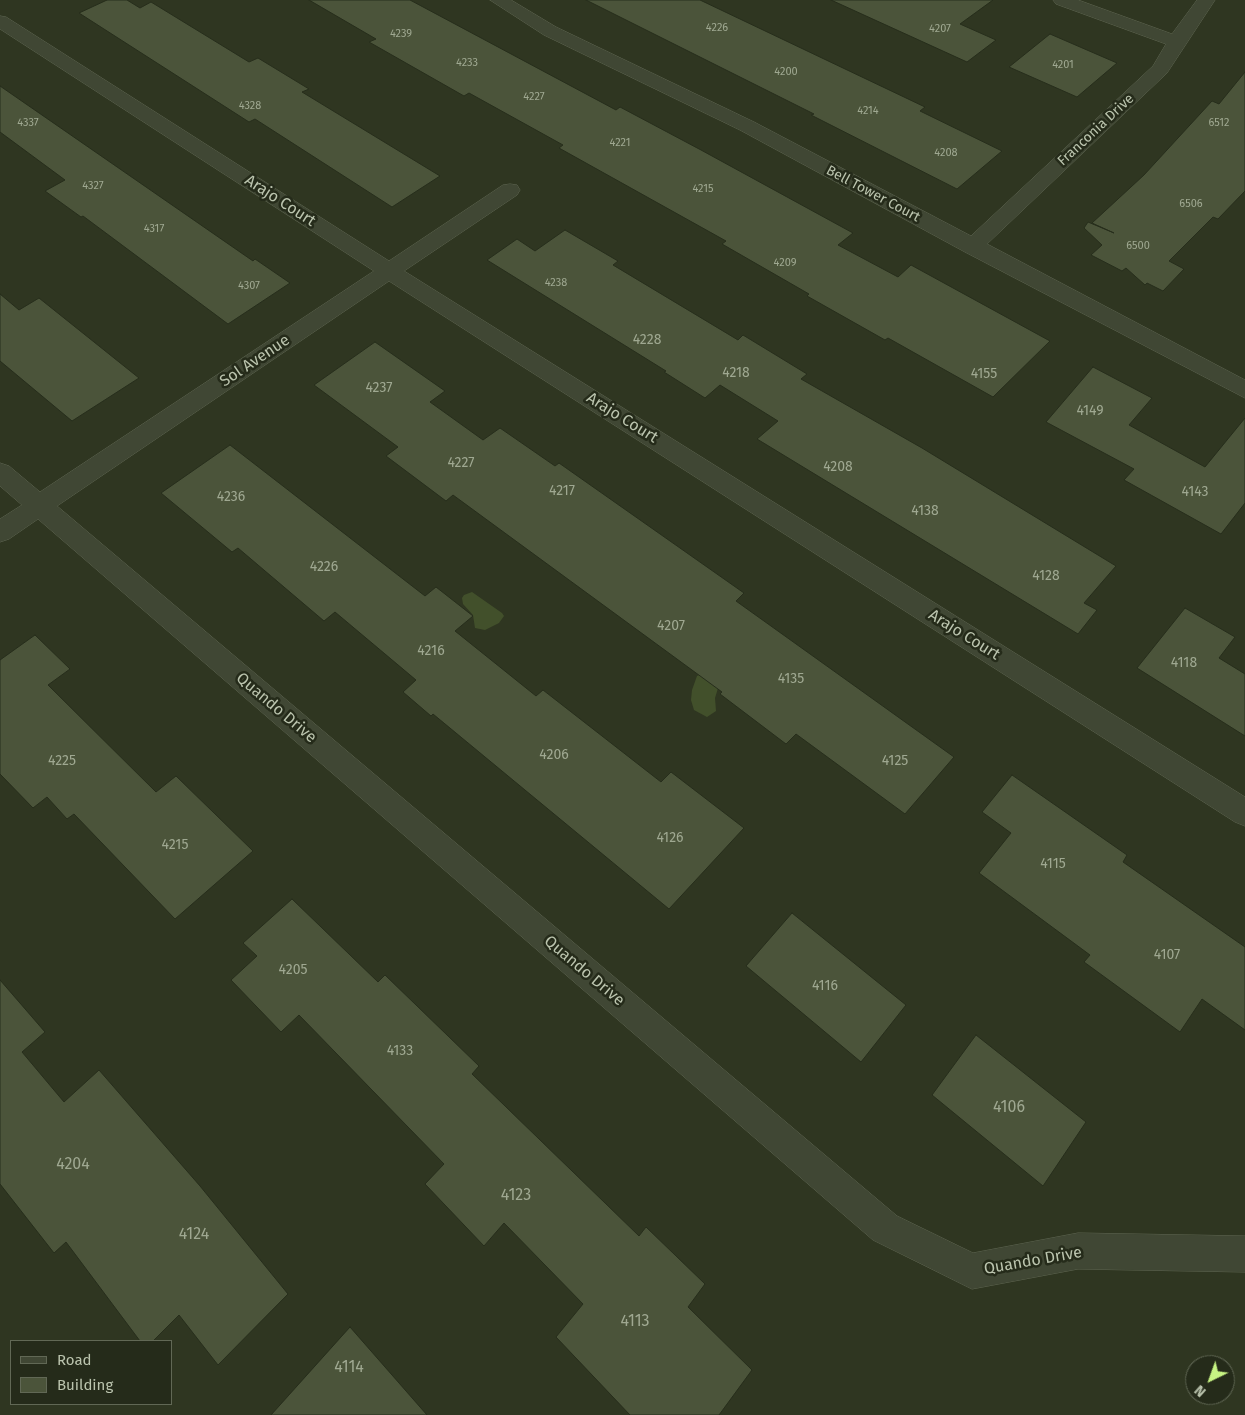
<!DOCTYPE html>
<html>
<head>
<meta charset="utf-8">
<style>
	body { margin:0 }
	#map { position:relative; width:1245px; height:1415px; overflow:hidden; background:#2f3621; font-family:"Fira Sans",sans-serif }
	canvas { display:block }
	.legend { position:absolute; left:10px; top:1340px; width:162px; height:65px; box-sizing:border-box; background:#252b1a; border:1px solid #616855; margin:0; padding:6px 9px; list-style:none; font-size:15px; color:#bbc4ae }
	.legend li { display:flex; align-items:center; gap:10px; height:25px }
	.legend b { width:25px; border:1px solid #616855 }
	.north { position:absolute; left:1185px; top:1355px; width:50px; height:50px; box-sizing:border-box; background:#252b1a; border:1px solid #616855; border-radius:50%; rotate:222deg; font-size:14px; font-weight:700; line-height:20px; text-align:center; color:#bbc4ae }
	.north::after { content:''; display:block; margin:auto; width:18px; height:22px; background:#c7f483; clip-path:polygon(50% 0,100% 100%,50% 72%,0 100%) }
</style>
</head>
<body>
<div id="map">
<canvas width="1245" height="1415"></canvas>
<ul class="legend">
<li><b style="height:6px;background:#404734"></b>Road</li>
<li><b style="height:14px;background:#4b543a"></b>Building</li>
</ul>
<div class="north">N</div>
</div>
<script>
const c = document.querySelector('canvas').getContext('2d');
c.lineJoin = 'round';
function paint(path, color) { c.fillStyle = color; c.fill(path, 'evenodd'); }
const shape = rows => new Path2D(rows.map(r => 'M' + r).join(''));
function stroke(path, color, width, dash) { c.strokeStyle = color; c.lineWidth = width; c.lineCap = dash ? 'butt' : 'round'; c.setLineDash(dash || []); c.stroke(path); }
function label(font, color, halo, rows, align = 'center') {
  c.font = font + ' "Fira Sans",sans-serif'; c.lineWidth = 5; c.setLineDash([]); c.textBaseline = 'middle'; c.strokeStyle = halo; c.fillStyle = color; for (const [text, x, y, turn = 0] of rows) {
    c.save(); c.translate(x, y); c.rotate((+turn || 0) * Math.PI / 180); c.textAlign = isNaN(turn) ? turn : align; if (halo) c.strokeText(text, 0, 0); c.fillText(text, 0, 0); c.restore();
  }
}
paint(shape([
	[472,592,502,613,504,616,499,623,485,630,475,628,473,615,463,604,462,598,464,595],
	[701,674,719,685,715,698,716,711,707,717,694,710,691,700,692,690,697,676]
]), '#42502b');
const building = shape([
	[107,0,127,0,140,8,151,2,249,62,258,58,309,89,302,92,440,176,392,207,255,119,249,122,79,13,107,0],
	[309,0,410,0,616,110,620,107,701,150,853,233,838,245,898,277,911,265,1050,341,993,397,888,338,885,340,807,296,809,294,722,244,726,241,559,148,563,145,469,93,464,96,369,42,376,39,309,0],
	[586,0,700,0,925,107,920,111,1002,151,957,189,811,115,814,114,586,0],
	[831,0,993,0,960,24,996,40,967,62,831,0],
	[1050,34,1117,63,1077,97,1009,67,1050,34],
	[1245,72,1245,191,1218,219,1213,217,1169,261,1184,269,1163,291,1147,283,1145,285,1126,268,1122,271,1091,255,1102,245,1084,228,1088,222,1114,233,1092,223,1144,175,1212,101,1219,104,1245,72],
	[0,86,253,261,255,259,290,283,228,324,83,216,81,217,45,191,65,180,0,132,0,86],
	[565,230,618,261,613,265,738,340,743,335,807,374,801,379,922,448,1116,566,1084,603,1097,610,1078,634,757,439,778,421,720,385,705,398,664,372,666,371,487,260,517,239,535,251,565,230],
	[0,294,19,310,39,298,139,378,72,421,0,361,0,294],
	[375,342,445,391,430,402,483,440,500,428,555,466,559,463,744,593,736,601,954,757,905,814,796,734,786,744,720,694,722,692,453,495,446,501,386,456,398,447,314,385,375,342],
	[1093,367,1152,398,1129,425,1205,467,1245,418,1245,503,1221,534,1124,480,1134,469,1046,422,1093,367],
	[230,445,425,596,436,587,473,616,455,631,536,696,543,690,661,782,671,772,744,828,669,909,433,714,431,716,403,692,416,680,335,612,324,621,238,548,232,552,161,493,230,445],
	[1185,608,1235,637,1219,658,1245,674,1245,736,1137,668,1185,608],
	[35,635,70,669,48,685,156,792,176,776,253,851,175,919,74,814,67,819,47,797,33,808,0,774,0,660,35,635],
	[1012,775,1127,855,1123,862,1245,947,1245,1030,1202,999,1180,1032,1084,962,1090,955,979,873,1011,833,982,812,1012,775],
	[292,899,378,982,385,975,479,1066,472,1074,639,1236,646,1227,705,1284,688,1307,752,1370,719,1415,630,1415,556,1337,583,1304,504,1223,484,1246,425,1184,444,1164,299,1015,281,1032,231,980,257,956,243,943,292,899],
	[792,913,906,1005,861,1062,746,966,792,913],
	[0,980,45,1032,22,1052,64,1102,99,1070,200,1186,288,1294,218,1365,179,1315,153,1341,140,1341,66,1242,54,1253,0,1184,0,980],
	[976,1035,1086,1122,1043,1186,932,1095,976,1035],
	[350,1327,427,1415,271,1415,350,1327]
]);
paint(building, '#4b543a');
stroke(building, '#272e1c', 1);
const street = shape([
	[490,0,511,0,556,27,754,122,971,236,1153,66,1166,44,1056,4,1053,0,1078,0,1172,34,1197,0,1215,0,1167,73,987,244,1245,380,1245,398,965,252,740,130,544,35,490,0],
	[0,16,6,17,389,261,503,185,510,184,517,185,520,190,517,195,404,271,1245,797,1245,826,1235,822,389,281,57,506,897,1216,973,1253,1078,1233,1245,1236,1245,1272,1078,1269,972,1289,873,1240,38,519,9,539,0,542,0,519,22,505,0,486,0,463,9,466,40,492,374,271,0,29,0,16]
]);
stroke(street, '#5e6551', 1);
paint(street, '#404734');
label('11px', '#9fa891', null, [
	["4226",717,28],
	["4207",940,29],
	["4239",401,34],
	["4233",467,63],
	["4201",1063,65],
	["4200",786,72],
	["4227",534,97],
	["4328",250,106],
	["4214",868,111],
	["4337",28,123],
	["6512",1219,123],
	["4221",620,143],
	["4208",946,153],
	["4327",93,186],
	["4215",703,189],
	["6506",1191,204],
	["4317",154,229],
	["6500",1138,246],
	["4209",785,263],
	["4238",556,283],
	["4307",249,286]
]);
label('14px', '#bbc4ae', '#252b1a', [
	["Franconia Drive",1096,130,-43],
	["Bell Tower Court",873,194,28]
]);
label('14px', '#9fa891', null, [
	["4228",647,340],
	["4218",736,373],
	["4155",984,374],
	["4237",379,388],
	["4149",1090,411],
	["4227",461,463],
	["4208",838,467],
	["4217",562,491],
	["4143",1195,492],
	["4236",231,497],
	["4138",925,511],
	["4226",324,567],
	["4128",1046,576],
	["4207",671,626],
	["4216",431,651],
	["4118",1184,663],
	["4135",791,679],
	["4206",554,755],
	["4225",62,761],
	["4125",895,761],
	["4126",670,838],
	["4215",175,845],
	["4115",1053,864],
	["4107",1167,955],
	["4205",293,970],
	["4116",825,986],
	["4133",400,1051]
]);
label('16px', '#bbc4ae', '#252b1a', [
	["Arajo Court",280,201,33],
	["Sol Avenue",255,361,-34],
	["Arajo Court",622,418,32],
	["Arajo Court",964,635,32],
	["Quando Drive",276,708,40],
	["Quando Drive",584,971,40],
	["Quando Drive",1033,1261,-10]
]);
label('16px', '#9fa891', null, [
	["4106",1009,1108],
	["4204",73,1165],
	["4123",516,1196],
	["4124",194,1235],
	["4113",635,1322],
	["4114",349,1368]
]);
</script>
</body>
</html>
